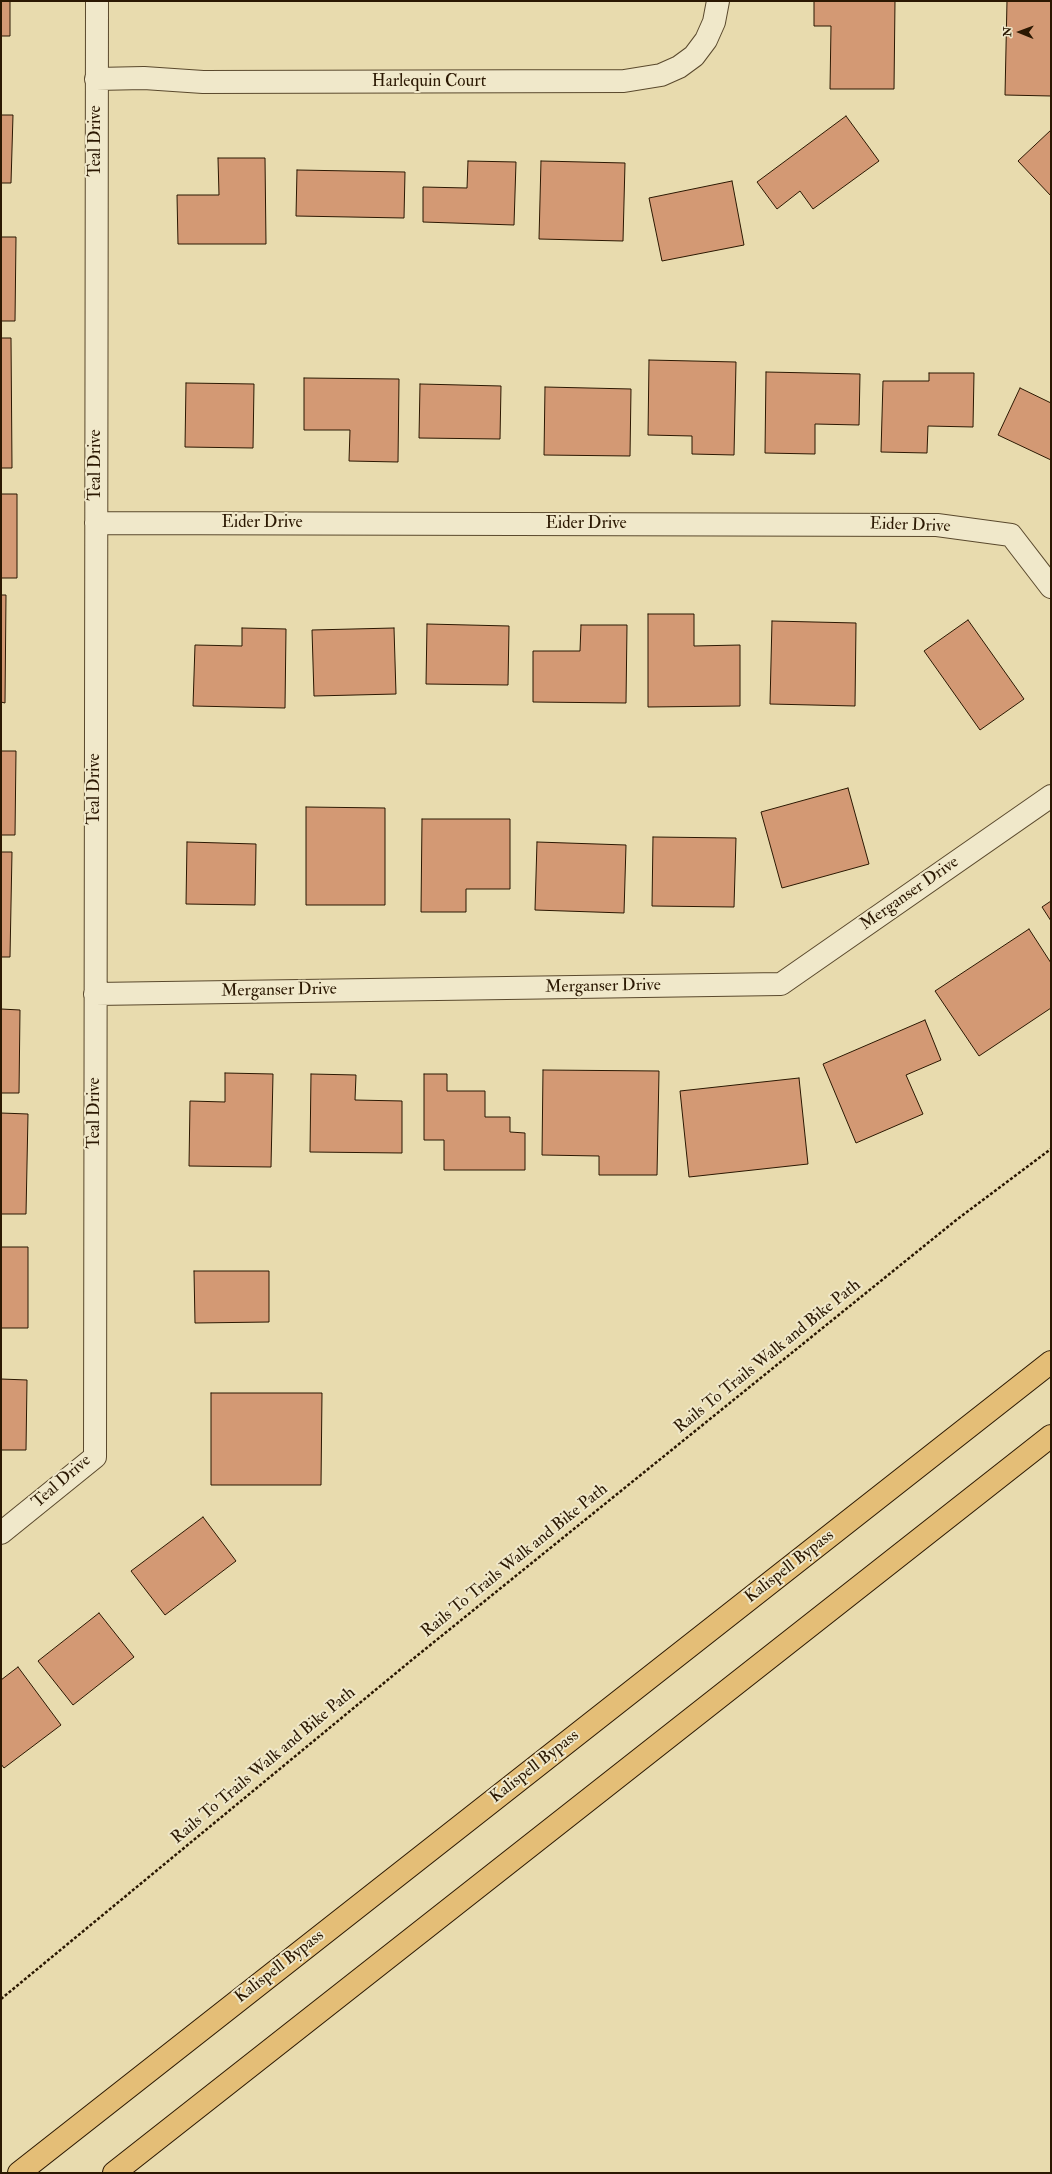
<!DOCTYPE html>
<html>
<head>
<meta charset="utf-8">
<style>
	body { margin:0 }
	#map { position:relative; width:1052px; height:2174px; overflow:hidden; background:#e8dbae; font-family:"IM FELL Double Pica",serif }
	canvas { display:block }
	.frame { position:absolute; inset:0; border:2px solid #2b1802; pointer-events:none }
	.north { position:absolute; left:1000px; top:12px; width:40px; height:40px; -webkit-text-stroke:3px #f0e8ca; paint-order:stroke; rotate:271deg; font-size:11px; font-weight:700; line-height:16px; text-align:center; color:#2b1802 }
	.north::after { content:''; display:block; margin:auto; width:14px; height:18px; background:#2b1802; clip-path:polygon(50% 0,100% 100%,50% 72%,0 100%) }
</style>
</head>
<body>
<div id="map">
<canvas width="1052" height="2174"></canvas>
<div class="frame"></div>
<div class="north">N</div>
</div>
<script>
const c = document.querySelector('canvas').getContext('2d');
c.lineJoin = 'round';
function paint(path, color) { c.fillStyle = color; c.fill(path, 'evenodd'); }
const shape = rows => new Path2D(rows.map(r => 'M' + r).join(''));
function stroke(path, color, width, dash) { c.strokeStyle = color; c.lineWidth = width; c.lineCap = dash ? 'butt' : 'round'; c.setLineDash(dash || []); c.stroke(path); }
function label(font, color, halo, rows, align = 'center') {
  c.font = font + ' "IM FELL Double Pica",serif'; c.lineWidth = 4; c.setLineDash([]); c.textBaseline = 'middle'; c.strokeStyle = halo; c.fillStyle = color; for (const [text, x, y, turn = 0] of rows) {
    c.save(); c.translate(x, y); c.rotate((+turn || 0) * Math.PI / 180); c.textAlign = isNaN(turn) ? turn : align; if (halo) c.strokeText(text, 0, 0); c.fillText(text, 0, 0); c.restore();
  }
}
const building = shape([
	[1,1,10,1,10,36,1,36,1,1],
	[814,1,895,1,894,89,830,89,831,26,814,26,814,1],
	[1007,1,1051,1,1051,96,1005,95,1007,1],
	[1,115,13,115,11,183,1,183,1,115],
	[846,116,879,161,813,209,800,191,777,209,757,182,846,116],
	[1051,130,1051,196,1018,161,1051,130],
	[218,158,265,158,266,244,178,244,177,195,219,195,218,158],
	[468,161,516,162,514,225,423,222,423,187,467,188,468,161],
	[541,161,625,163,623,241,539,239,541,161],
	[297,170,405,172,404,218,296,216,297,170],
	[732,181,744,245,662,261,649,198,732,181],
	[1,237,16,237,15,321,1,321,1,237],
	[1,338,11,338,12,468,1,468,1,338],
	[649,360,736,362,734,455,692,454,692,436,648,435,649,360],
	[766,372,860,374,859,425,815,424,815,454,765,453,766,372],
	[929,373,974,373,973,427,928,426,927,453,881,452,883,381,929,381,929,373],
	[304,378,399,379,398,462,349,461,350,430,304,430,304,378],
	[186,383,254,384,253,448,185,447,186,383],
	[420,384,501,386,500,439,419,438,420,384],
	[545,387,631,389,630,456,544,455,545,387],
	[1020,388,1051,403,1051,460,998,435,1020,388],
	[1,494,17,494,17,578,1,578,1,494],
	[1,595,6,595,5,703,1,702,1,595],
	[648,614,694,614,694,646,740,645,740,706,648,707,648,614],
	[968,620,1024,699,980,730,924,651,968,620],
	[772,621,856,623,855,706,770,704,772,621],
	[427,624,509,626,508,685,426,684,427,624],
	[581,625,627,625,626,703,533,702,533,651,580,651,581,625],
	[242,628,286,629,285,708,193,706,195,645,242,646,242,628],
	[394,628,396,694,314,696,312,630,394,628],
	[1,751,16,751,15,835,1,835,1,751],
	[848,788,869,864,782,888,761,812,848,788],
	[306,807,385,808,385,905,306,905,306,807],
	[422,819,510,819,510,889,466,889,466,912,421,912,422,819],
	[653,837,736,838,734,907,652,906,653,837],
	[187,842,256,844,255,905,186,904,187,842],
	[537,842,626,845,624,913,535,910,537,842],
	[1,852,12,852,10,957,1,957,1,852],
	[1051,901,1051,921,1042,907,1051,901],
	[1029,929,1051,963,1051,1008,979,1056,935,991,1029,929],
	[1,1009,20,1010,19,1093,1,1093,1,1009],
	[925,1020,941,1060,906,1075,923,1114,856,1143,823,1064,925,1020],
	[543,1070,659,1071,657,1175,599,1175,599,1156,542,1155,543,1070],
	[225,1073,273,1074,271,1167,189,1166,190,1101,225,1102,225,1073],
	[311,1074,356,1075,355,1100,402,1101,402,1153,310,1152,311,1074],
	[424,1074,447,1074,447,1091,485,1091,485,1117,510,1117,510,1132,525,1133,525,1170,444,1170,444,1140,424,1140,424,1074],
	[799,1078,808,1164,689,1177,680,1091,799,1078],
	[1,1113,28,1114,26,1214,1,1214,1,1113],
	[1,1247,28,1247,28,1328,1,1328,1,1247],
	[194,1271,269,1271,269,1322,195,1323,194,1271],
	[1,1379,27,1380,26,1450,1,1450,1,1379],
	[211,1393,322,1393,321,1485,211,1485,211,1393],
	[203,1517,236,1561,165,1615,131,1571,203,1517],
	[99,1613,134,1657,73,1705,38,1661,99,1613],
	[18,1667,61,1725,4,1768,1,1764,1,1680,18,1667]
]);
paint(building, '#d39974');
stroke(building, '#2b1802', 1);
const minor = shape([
	[96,79,144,78,203,82,624,81,661,75,679,67,694,56,706,40,714,22,718,1],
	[96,523,937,525,1011,535,1051,587],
	[95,994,781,984,1051,796],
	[1,1533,95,1457,97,1]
]);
const highway = shape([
	[19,2173,1051,1362],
	[114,2173,1051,1436]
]);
stroke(minor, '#5a492d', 24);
stroke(highway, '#2b1802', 24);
stroke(shape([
	[1,1999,413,1659,955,1221,1051,1149]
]), '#2b1802', 2.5, [3, 2]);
stroke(minor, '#f0e8ca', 22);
stroke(highway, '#e4be77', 22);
label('17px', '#2b1802', '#f0e8ca', [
	["Harlequin Court",429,82],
	["Teal Drive",96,141,-90],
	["Teal Drive",96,465,-90],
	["Eider Drive",262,523],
	["Eider Drive",586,524],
	["Eider Drive",910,526,2],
	["Teal Drive",95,789,-90],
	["Merganser Drive",910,894,-35],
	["Merganser Drive",603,987,-1],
	["Merganser Drive",279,991,-1],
	["Teal Drive",95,1113,-90],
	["Rails To Trails Walk and Bike Path",768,1357,-39],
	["Teal Drive",62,1482,-41],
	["Rails To Trails Walk and Bike Path",515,1561,-39],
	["Kalispell Bypass",790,1567,-38],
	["Rails To Trails Walk and Bike Path",264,1766,-40],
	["Kalispell Bypass",535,1767,-38],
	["Kalispell Bypass",280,1967,-38]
]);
</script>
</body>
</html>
